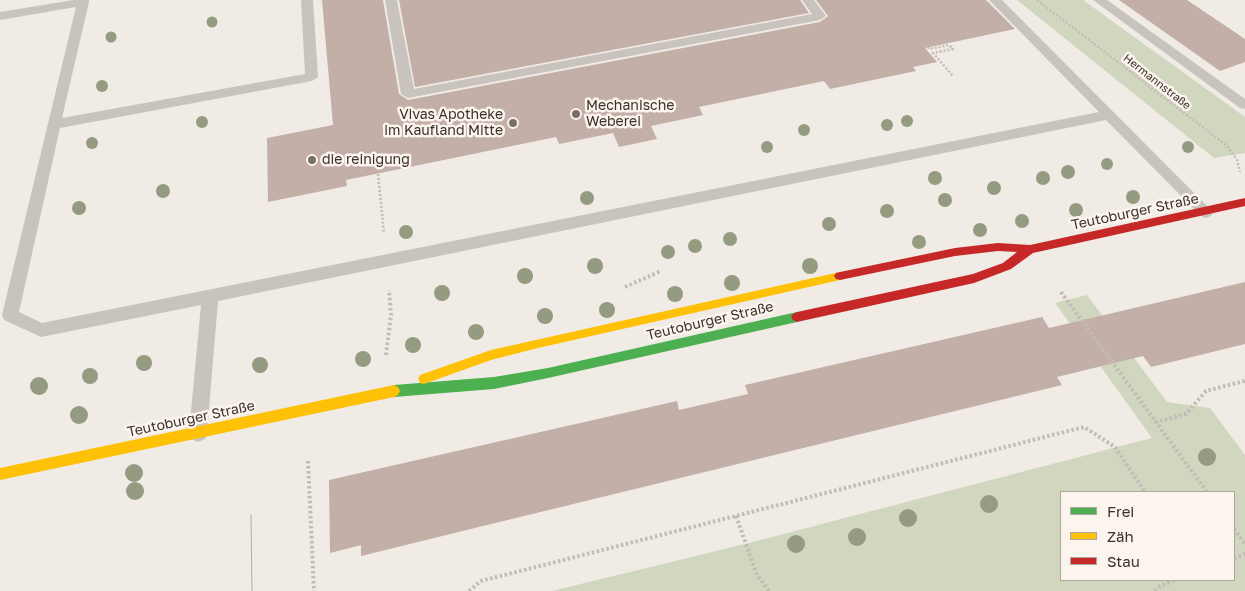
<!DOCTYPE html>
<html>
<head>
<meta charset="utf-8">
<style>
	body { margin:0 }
	#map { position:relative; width:1245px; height:591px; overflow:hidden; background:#f0ebe5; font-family:"Golos Text",sans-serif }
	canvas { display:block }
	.legend { position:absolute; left:1060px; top:491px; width:175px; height:90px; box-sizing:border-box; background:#fbf5ee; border:1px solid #aea6a0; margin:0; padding:6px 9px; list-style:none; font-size:15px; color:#3b302b }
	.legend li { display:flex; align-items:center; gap:10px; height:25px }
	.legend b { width:25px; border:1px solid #aea6a0 }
</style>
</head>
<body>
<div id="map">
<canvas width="1245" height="591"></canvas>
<ul class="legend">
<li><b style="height:6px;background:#4caf50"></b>Frei</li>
<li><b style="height:6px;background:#ffc107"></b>Zäh</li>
<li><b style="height:6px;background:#c62828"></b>Stau</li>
</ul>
</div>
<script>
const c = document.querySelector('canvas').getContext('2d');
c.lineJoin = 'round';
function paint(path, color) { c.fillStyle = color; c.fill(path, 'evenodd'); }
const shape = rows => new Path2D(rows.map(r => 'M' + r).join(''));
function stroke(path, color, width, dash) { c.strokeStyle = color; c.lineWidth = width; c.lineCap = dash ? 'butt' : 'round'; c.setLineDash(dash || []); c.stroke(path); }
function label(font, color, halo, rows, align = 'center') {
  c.font = font + ' "Golos Text",sans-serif'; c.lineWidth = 5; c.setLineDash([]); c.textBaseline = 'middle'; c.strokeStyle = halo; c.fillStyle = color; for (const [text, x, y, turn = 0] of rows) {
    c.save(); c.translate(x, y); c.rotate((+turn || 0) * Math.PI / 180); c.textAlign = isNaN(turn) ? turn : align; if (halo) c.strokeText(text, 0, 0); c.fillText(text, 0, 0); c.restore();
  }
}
paint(shape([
	[1017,0,1083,0,1245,117,1245,153,1214,158],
	[1087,295,1167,402,1210,408,1245,455,1245,591,552,591,745,544,1152,438,1055,303],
	[1061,492,1234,492,1234,580,1061,580]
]), '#d1d6bf');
paint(shape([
	[322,0,383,0,399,94,408,100,820,22,828,16,816,0,986,0,1015,29,925,48,937,62,913,67,916,71,830,89,824,81,699,107,703,115,651,126,657,139,619,147,613,133,559,144,556,137,346,180,347,186,268,202,267,138,333,125],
	[399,0,800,0,809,13,415,87],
	[1119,0,1187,0,1245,39,1245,62,1220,71],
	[1245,282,1245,344,1151,367,1143,356,1057,377,1062,385,483,526,361,556,361,545,330,553,329,480,677,401,679,410,748,394,745,385,1042,317,1049,328]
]), '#c3afa7');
stroke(shape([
	[1037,0,1227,146,1237,160,1240,172],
	[928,47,929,49,949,45,953,49,933,53,953,76],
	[378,174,384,233]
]), '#c2bbb6', 2.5, [2, 2]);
stroke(shape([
	[625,287,661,271],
	[1061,292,1207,492],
	[386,355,391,315,389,290],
	[1155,422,1186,414,1206,391,1245,381],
	[308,461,314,591],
	[736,516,757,575,769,591],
	[1234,529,1245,544],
	[1234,558,1245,554],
	[469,591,481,581,1084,427,1115,447,1145,492],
	[1155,591,1160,586,1175,580]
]), '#c2bbb6', 4, [2.5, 2.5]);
paint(shape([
	[74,0,89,0,89,2,62,118,305,74,301,0,313,0,318,77,312,81,60,128,19,312,42,323,1099,112,989,0,1002,0,1213,212,1211,216,1206,218,1201,216,1106,120,218,301,207,433,205,439,198,442,191,439,189,433,201,305,41,337,4,320,2,315,76,7,0,20,0,12,74,0],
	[385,0,397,0,414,89,812,14,802,0,814,0,826,16,820,20,408,98,401,94,385,0],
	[1093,0,1107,0,1245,99,1245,109,1240,108,1093,0]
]), '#c9c3be');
paint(shape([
	[797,312,801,314,803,317,801,320,797,322,548,378,494,389,394,397,390,395,388,391,390,387,394,385,494,377,548,368,797,312]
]), '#4caf50');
paint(shape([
	[840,272,844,273,846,276,844,279,840,280,538,348,491,360,424,384,420,383,418,379,420,375,491,350,840,272],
	[394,385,398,387,400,391,398,395,394,397,0,480,0,468,394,385]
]), '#ffc107');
paint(shape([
	[1245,198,1245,206,1033,253,1011,269,974,283,797,322,793,320,791,317,793,314,797,312,973,274,1003,263,1017,252,998,251,955,256,840,280,836,279,834,276,836,273,840,272,955,248,998,243,1030,245,1245,198]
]), '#c62828');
stroke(shape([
	[251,515,252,591]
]), '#b1aca8', 1);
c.fillStyle = '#959b80';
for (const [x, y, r] of [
	[212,22,5.5],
	[111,37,5.5],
	[102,86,6],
	[907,121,6],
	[202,122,6],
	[887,125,6],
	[804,130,6],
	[92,143,6],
	[767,147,6],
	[1188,147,6],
	[1107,164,6],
	[1068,172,7],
	[935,178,7],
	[1043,178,7],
	[994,188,7],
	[163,191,7],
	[1133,197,7],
	[587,198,7],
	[945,200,7],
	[79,208,7],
	[1076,210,7],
	[887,211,7],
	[1022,221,7],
	[829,224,7],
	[980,230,7],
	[406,232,7],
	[730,239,7],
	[919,242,7],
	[695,246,7],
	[668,252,7],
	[595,266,8],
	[810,266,8],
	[525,276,8],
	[732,283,8],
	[442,293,8],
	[675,294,8],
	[607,310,8],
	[545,316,8],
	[476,332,8],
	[413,345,8],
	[363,359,8],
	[144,363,8],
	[260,365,8],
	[90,376,8],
	[39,386,9],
	[79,415,9],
	[1207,457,9],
	[134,473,9],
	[135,491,9],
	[989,504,9],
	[908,518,9],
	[857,537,9],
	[796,544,9]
]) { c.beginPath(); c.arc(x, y, r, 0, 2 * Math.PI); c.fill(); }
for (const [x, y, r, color] of [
	[576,114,5,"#7a716c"],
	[513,123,5,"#7a716c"],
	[312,160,5,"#7a716c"]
]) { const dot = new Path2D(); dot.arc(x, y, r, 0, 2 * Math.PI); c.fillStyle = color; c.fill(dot); stroke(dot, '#fbf5ee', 2); }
label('11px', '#3b302b', '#fbf5ee', [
	["Hermannstraße",1157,82,38]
]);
label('14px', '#3b302b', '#fbf5ee', [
	["Mechanische",586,106],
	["Weberei",586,122],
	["Vivas Apotheke",503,115,"right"],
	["im Kaufland Mitte",503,131,"right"],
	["die reinigung",322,160]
], 'left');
label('14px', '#3b302b', '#fbf5ee', [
	["Teutoburger Straße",1135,212,-12],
	["Teutoburger Straße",710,321,-13],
	["Teutoburger Straße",191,419,-12]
]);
</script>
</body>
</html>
